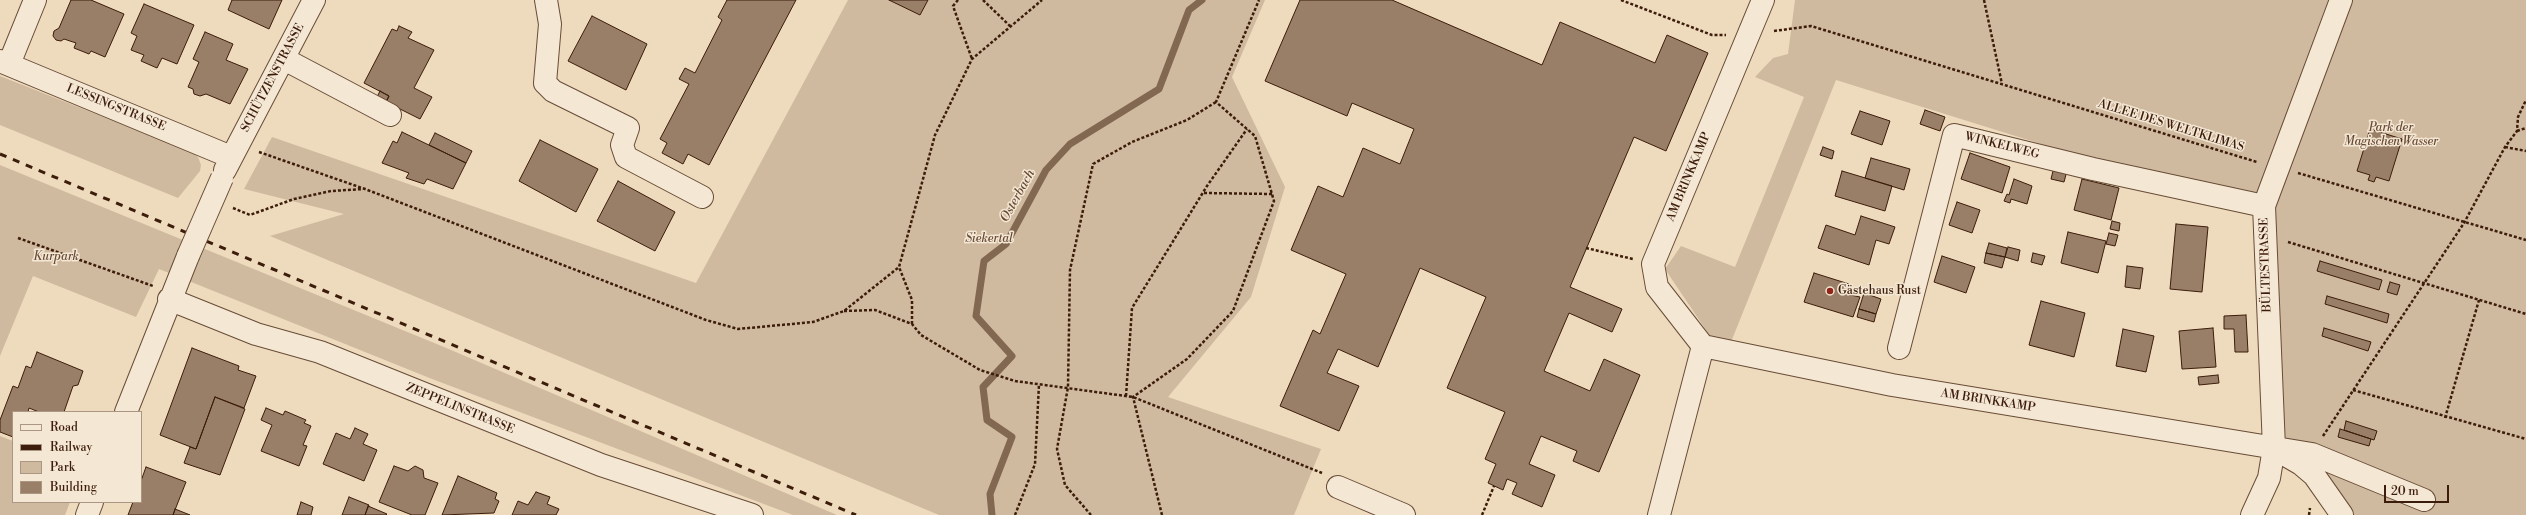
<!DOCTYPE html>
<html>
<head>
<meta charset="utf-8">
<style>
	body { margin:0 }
	#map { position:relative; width:2526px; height:515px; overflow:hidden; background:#eedabd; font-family:"Libre Bodoni",serif }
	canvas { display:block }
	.legend { position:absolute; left:12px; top:411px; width:130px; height:92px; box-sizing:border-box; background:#f4e7d4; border:1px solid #aa9683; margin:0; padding:5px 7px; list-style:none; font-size:12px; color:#3c1c0a }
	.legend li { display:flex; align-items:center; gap:8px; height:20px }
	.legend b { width:20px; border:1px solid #aa9683 }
	.scale { position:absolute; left:2384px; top:485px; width:65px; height:18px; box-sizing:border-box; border:2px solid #3c1c0a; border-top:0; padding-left:5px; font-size:12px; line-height:14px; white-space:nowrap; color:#3c1c0a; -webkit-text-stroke:3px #f4e7d4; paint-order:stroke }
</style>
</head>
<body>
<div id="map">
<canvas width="2526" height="515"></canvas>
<ul class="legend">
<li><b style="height:5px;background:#f4e7d4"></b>Road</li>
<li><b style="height:5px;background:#3c1c0a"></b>Railway</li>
<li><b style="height:11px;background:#d0ba9f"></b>Park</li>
<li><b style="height:11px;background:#997f67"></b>Building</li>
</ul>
<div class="scale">20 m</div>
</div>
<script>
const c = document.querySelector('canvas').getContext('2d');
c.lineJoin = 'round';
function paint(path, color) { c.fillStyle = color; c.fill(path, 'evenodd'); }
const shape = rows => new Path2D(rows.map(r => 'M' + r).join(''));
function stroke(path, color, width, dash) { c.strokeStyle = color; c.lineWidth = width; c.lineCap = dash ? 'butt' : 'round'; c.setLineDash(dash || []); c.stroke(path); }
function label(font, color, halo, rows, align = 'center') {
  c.font = font + ' "Libre Bodoni",serif'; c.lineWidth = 3; c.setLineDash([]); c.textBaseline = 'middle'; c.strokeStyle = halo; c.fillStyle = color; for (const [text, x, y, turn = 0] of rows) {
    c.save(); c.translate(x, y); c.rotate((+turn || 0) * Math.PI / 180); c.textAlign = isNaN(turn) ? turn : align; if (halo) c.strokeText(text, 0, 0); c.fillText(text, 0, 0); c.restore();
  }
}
paint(shape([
	[848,0,1265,0,1232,77,1285,187,1251,297,1168,397,1321,449,1294,515,939,515,270,236,344,214,244,189,272,137,696,283],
	[1795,0,2526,0,2526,515,2347,515,2277,450,2273,229,2275,206,2134,173,1836,80,1729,347,1718,348,1665,269,1681,246,1735,267,1804,97,1755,77,1773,58,1788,54],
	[0,76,192,152,198,157,201,165,200,171,178,198,0,125],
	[0,165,444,347,837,515,793,515,432,379,159,269,136,317,33,276,0,356],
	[0,436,13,441,13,502,70,502,65,515,0,515]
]), '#d0ba9f');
stroke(shape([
	[992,515,990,494,1012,437,987,420,983,387,1012,356,976,316,984,261,1006,244,1046,170,1070,144,1159,89,1189,10,1202,0]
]), '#826751', 7);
const building = shape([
	[71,0,91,0,124,14,105,57,91,51,89,54,74,48,76,43,64,39,61,41,56,40,53,36,54,31,59,28,71,0],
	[232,0,282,0,269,29,228,10,232,0],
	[727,0,796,0,709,165,688,154,683,164,662,153,667,143,660,139,689,84,679,79,685,68,695,73,722,20,718,17,727,0],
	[889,0,928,0,920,15,889,0],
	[1300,0,1392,0,1542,65,1560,22,1655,63,1667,35,1708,53,1666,151,1634,137,1570,287,1622,309,1612,332,1569,313,1544,371,1590,391,1604,359,1640,375,1599,472,1573,461,1577,451,1541,436,1529,464,1555,475,1542,507,1512,494,1517,483,1507,479,1503,490,1488,483,1496,464,1485,459,1505,412,1447,388,1486,297,1420,268,1378,367,1338,349,1327,373,1359,386,1339,431,1280,406,1313,330,1320,334,1346,274,1291,250,1318,186,1343,197,1363,148,1400,164,1414,129,1352,103,1347,116,1265,81,1300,0],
	[144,4,194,25,177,64,162,58,157,68,141,61,144,55,131,50,137,36,131,33,144,4],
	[592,16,647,44,626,90,568,61,592,16],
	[399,26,412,32,408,38,434,50,414,88,432,97,420,119,386,102,389,96,364,83,392,29,397,31,399,26],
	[205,32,233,44,226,60,248,69,230,104,206,94,200,96,194,94,193,89,188,87,199,62,193,59,205,32],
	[380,91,389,96,386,102,377,97,380,91],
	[1925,110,1945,117,1940,131,1920,124,1925,110],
	[1860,111,1890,121,1882,145,1851,134,1860,111],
	[2370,129,2402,139,2389,181,2376,177,2374,182,2368,180,2370,175,2357,171,2370,129],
	[402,132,466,163,453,189,427,179,424,184,406,178,409,173,382,163,393,141,397,143,402,132],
	[435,133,472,151,466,163,429,145,435,133],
	[540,140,598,169,576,212,519,181,540,140],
	[1823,147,1834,151,1832,159,1820,155,1823,147],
	[1970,153,2010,167,2002,193,1961,179,1970,153],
	[1871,158,1910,169,1904,190,1865,178,1871,158],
	[2055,163,2068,167,2064,182,2051,179,2055,163],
	[1842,171,1892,186,1885,211,1835,196,1842,171],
	[2014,179,2032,186,2027,204,2011,199,2010,203,2004,201,2007,194,2009,195,2014,179],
	[2082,179,2119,188,2111,220,2074,210,2082,179],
	[618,181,675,212,655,251,597,221,618,181],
	[1957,202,1980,210,1972,233,1949,225,1957,202],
	[1861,216,1895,227,1889,244,1876,240,1869,265,1818,248,1826,225,1855,235,1861,216],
	[2112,221,2120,223,2119,231,2110,229,2112,221],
	[2176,224,2208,227,2202,292,2170,289,2176,224],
	[2068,232,2106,241,2098,273,2061,263,2068,232],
	[2109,233,2118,235,2115,246,2106,244,2109,233],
	[1989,243,2007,248,2005,257,1986,253,1989,243],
	[2008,247,2020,250,2018,261,2005,257,2008,247],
	[1986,253,2005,257,2002,268,1984,263,1986,253],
	[2033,253,2045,256,2042,265,2031,262,2033,253],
	[1942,256,1975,267,1966,293,1934,282,1942,256],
	[2320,261,2382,280,2379,290,2317,271,2320,261],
	[2127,266,2143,268,2140,289,2125,287,2127,266],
	[1814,273,1849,284,1846,294,1860,297,1853,317,1804,302,1814,273],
	[2390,282,2400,285,2397,295,2387,292,2390,282],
	[1864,293,1881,299,1876,314,1859,309,1864,293],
	[2327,296,2389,314,2387,323,2325,304,2327,296],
	[2041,301,2085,313,2074,357,2029,345,2041,301],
	[1859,309,1876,314,1874,322,1857,317,1859,309],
	[2246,315,2248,352,2235,352,2234,329,2224,329,2224,316,2246,315],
	[2213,328,2216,367,2182,369,2179,331,2213,328],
	[2324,328,2371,342,2368,351,2322,336,2324,328],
	[2123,329,2154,336,2146,372,2116,366,2123,329],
	[192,348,239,366,238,370,256,376,244,408,215,397,196,449,160,435,192,348],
	[37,352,83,371,78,385,73,386,64,412,39,412,29,408,28,412,13,412,13,437,0,432,0,420,13,386,18,388,26,366,31,368,37,352],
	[2218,375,2219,383,2199,385,2198,377,2218,375],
	[215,397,245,409,220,475,184,463,190,447,196,449,215,397],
	[266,408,283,415,285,411,306,420,304,423,311,426,303,445,307,446,299,466,261,451,272,425,261,420,266,408],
	[2346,421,2377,431,2374,440,2344,430,2346,421],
	[355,428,368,434,363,444,377,450,364,481,323,464,336,433,350,439,355,428],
	[2340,429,2371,439,2369,446,2338,437,2340,429],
	[394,466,408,471,415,466,423,470,424,478,438,483,425,515,412,515,379,502,394,466],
	[146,467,186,482,173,515,128,515,133,502,141,502,141,481,146,467],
	[458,476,497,493,495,499,499,501,494,513,442,515,458,476],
	[536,492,550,497,547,504,559,509,556,515,512,515,518,501,528,505,536,492],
	[349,497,369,505,365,515,342,515,349,497],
	[301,502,313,507,311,515,297,515,301,502],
	[368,506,387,514,386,515,365,515,368,506],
	[175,509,190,515,173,515,175,509]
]);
paint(building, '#997f67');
stroke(building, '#3c1c0a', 1);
const minor = shape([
	[546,0,550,24,545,83,553,91,628,128,622,145,626,157,702,197],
	[284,59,390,115],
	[0,61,231,157],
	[9,64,35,0],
	[225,170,314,0],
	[169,299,256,334,320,352,601,465,752,515],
	[1703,346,1892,385,2312,454,2424,500],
	[1899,348,1954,135,2093,169,2264,206],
	[126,412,188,256],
	[2282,453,2301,464,2314,475,2342,515],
	[1338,487,1404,515],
	[87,515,92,502],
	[1659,515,1703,346,1657,287,1653,264,1763,0],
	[2252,515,2269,478,2274,448,2264,206,2341,0]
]);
stroke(minor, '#684c37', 24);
stroke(shape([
	[958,0,953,6,972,59],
	[983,0,1010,26],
	[1621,0,1712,35,1726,35],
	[1984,0,2002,84],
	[1774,31,1811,26,2257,162],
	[2517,131,2526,128],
	[2505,147,2526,151],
	[259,152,365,189,706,320,738,329,813,322,844,311,899,267],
	[2298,173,2526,240],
	[1204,193,1272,194],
	[233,208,250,215,294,199,331,191,363,189],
	[18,238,153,286],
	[2288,242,2526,314],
	[1586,248,1633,259],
	[844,311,875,310,912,324,921,335,980,370,1015,381,1133,397,1322,473],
	[912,324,912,300,899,267,935,135,972,59,1042,0],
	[2353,390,2526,439],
	[1126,396,1132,308,1207,186,1247,129],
	[2445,418,2479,300],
	[2323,436,2464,223,2505,147,2517,131,2518,117,2526,100],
	[1015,515,1035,464,1039,384],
	[1091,515,1065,485,1057,449,1068,387,1070,270,1093,164,1132,142,1187,120,1216,102],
	[1162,515,1133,397,1187,359,1233,311,1274,201,1255,136,1216,102,1259,0],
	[1482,515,1494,486],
	[2309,515,2310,508]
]), '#3c1c0a', 2.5, [3, 2]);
stroke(minor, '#f4e7d4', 22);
stroke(shape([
	[0,154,856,515]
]), '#3c1c0a', 3, [7, 7]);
const minorBridge = shape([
	[188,256,222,178]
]);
stroke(minorBridge, '#684c37', 24, []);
stroke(minorBridge, '#f4e7d4', 22);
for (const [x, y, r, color] of [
	[1830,291,4,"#8f2418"]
]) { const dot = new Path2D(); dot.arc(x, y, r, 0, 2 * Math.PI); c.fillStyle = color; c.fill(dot); stroke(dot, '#f4e7d4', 1.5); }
label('12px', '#3c1c0a', '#f4e7d4', [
	["SCHÜTZENSTRASSE",273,78,-62],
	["LESSINGSTRASSE",116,108,22],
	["ALLEE DES WELTKLIMAS",2171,126,17],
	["WINKELWEG",2002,146,14],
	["AM BRINKKAMP",1689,177,-67],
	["BÜLTESTRASSE",2266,265,-92],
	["AM BRINKKAMP",1988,401,9],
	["ZEPPELINSTRASSE",460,409,22]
]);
label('italic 12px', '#684b37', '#f4e7d4', [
	["Park der",2391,128],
	["Magischen Wasser",2391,142],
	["Siekertal",989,239],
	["Kurpark",56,257]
]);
label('12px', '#3c1c0a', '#f4e7d4', [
	["Gästehaus Rust",1838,291]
], 'left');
label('italic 13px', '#654833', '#f4e7d4', [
	["Osterbach",1018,196,-61]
]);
</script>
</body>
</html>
